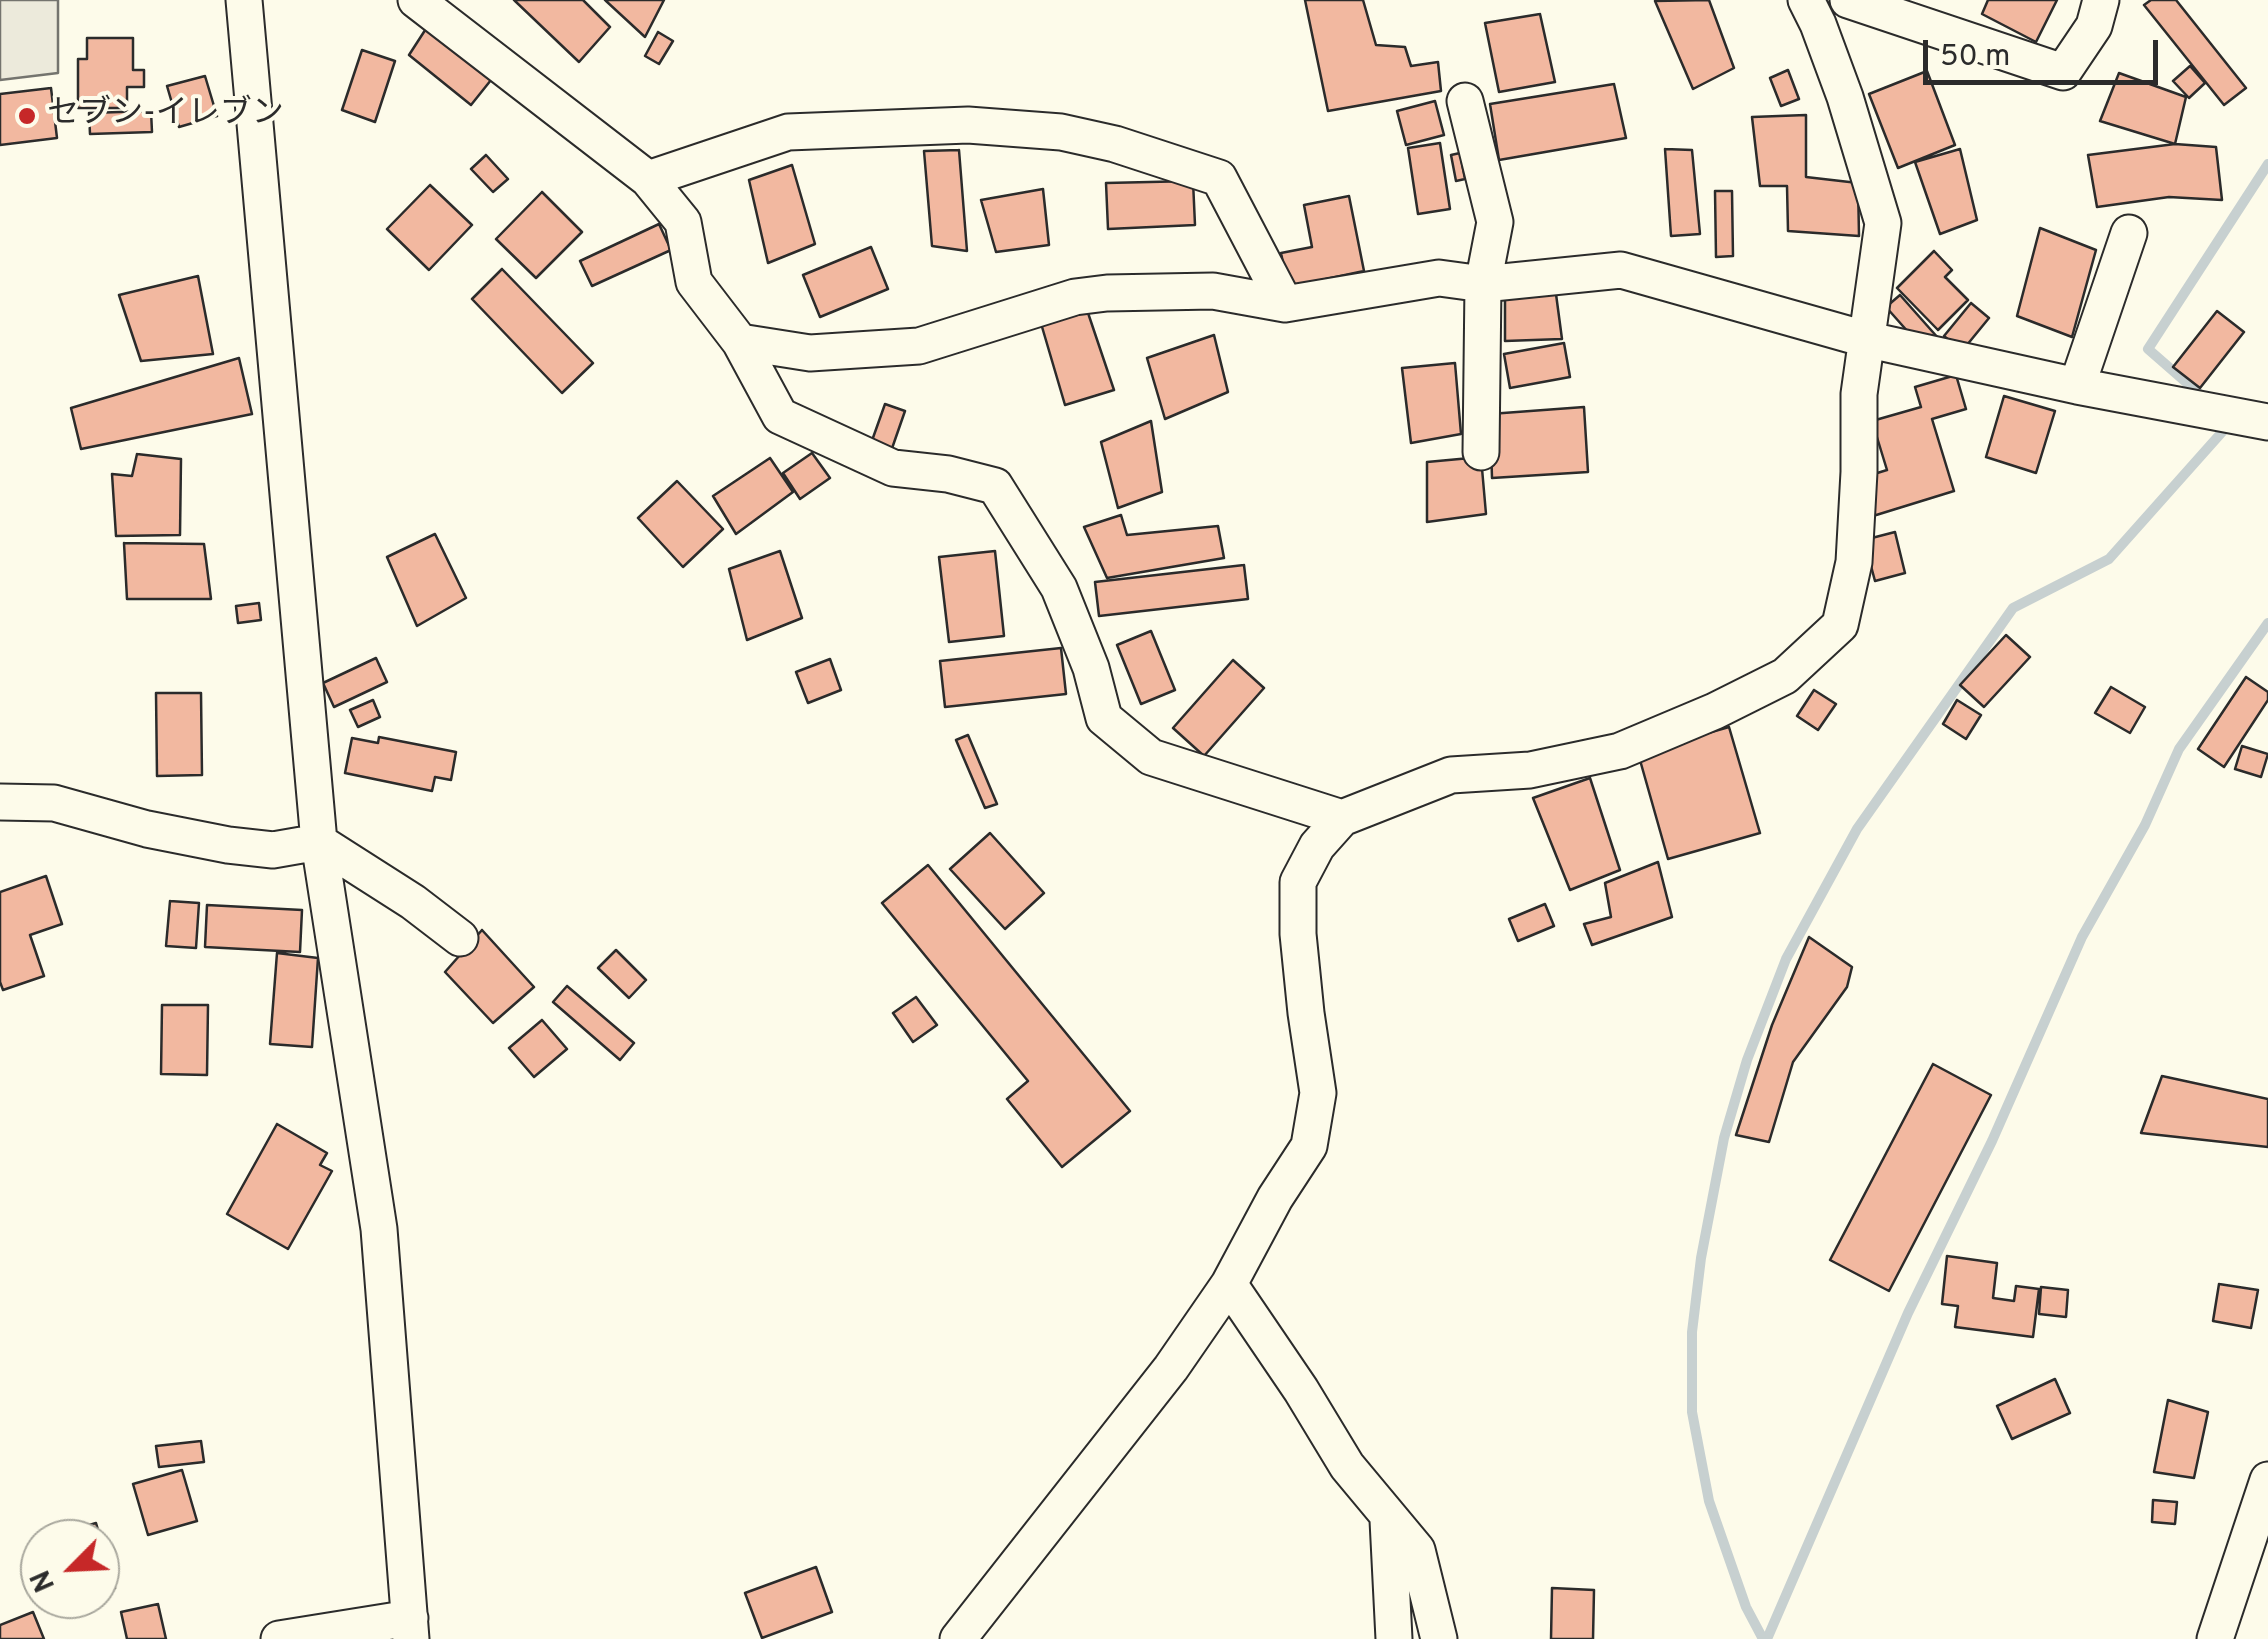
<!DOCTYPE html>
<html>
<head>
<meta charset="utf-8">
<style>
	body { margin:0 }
	#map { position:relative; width:2268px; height:1639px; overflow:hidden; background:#fdfbea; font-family:Overpass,sans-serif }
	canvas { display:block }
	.north { position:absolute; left:20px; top:1519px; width:100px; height:100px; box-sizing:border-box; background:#fdfbea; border:2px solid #a9a89e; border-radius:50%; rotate:246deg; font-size:28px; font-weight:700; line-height:40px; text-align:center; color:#2b2b2b }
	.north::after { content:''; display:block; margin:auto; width:35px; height:45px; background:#c62828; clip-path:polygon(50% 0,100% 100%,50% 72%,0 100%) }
	.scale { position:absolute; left:1923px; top:40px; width:235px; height:45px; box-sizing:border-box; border:5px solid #2b2b2b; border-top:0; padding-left:12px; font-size:30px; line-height:35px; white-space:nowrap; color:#2b2b2b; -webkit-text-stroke:8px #fdfbea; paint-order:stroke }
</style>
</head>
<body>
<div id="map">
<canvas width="2268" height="1639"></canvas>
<div class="north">N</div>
<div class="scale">50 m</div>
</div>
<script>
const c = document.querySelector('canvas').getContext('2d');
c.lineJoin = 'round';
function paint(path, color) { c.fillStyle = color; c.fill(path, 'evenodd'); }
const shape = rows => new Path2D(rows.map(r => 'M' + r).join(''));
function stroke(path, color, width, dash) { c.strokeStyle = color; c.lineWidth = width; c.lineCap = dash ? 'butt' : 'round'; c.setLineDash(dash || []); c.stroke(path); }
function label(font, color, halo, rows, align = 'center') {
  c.font = font + ' Overpass,"Noto Sans JP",sans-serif'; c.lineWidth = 8; c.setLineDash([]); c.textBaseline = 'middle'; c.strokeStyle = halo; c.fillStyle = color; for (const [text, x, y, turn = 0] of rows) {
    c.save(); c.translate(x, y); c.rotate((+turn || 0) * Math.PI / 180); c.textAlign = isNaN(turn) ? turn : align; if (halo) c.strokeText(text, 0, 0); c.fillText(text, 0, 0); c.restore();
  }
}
const parking = shape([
	[0,0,58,0,58,73,0,80,0,0]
]);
paint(parking, '#eceadb');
stroke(parking, '#74746e', 2.5);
stroke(shape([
	[2203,397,2148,349,2268,164],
	[1763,1639,1746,1607,1709,1501,1692,1412,1692,1332,1701,1258,1724,1138,1747,1060,1786,959,1857,829,2013,608,2109,559,2231,422],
	[1767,1639,1908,1313,1992,1141,2082,937,2145,825,2179,749,2268,623]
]), '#c7d0d0', 10);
const building = shape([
	[514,0,583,0,610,27,579,62,514,0],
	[605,0,664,0,645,37,605,0],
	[1305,0,1363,0,1376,45,1405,47,1411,66,1438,62,1441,91,1328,111,1305,0],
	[1709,0,1734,68,1693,89,1655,1,1709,0],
	[1988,0,2057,0,2036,42,1982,14,1988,0],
	[2151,0,2176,0,2246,88,2224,105,2144,5,2151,0],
	[1540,14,1555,82,1499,92,1485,23,1540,14],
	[431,21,495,75,471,105,409,55,431,21],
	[658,32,673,41,659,64,645,56,658,32],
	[87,38,133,38,133,70,144,70,144,87,127,87,127,108,78,108,78,59,87,59,87,38],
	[362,50,395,61,375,122,342,110,362,50],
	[2190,66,2205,83,2189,98,2173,81,2190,66],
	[1788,70,1799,99,1781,106,1770,78,1788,70],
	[1927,71,1955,145,1898,168,1869,94,1927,71],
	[2119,73,2186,97,2175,144,2100,121,2119,73],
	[205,76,217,116,179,127,167,86,205,76],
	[1614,84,1626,138,1499,160,1490,104,1614,84],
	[51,88,57,138,0,145,0,94,51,88],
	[1435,101,1444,135,1406,145,1397,111,1435,101],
	[151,111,152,132,90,134,89,113,151,111],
	[1806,115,1806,177,1858,183,1859,236,1788,231,1787,186,1760,186,1752,117,1806,115],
	[1440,143,1450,209,1418,214,1408,148,1440,143],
	[2175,144,2216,147,2222,200,2169,197,2097,207,2088,155,2175,144],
	[1665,149,1692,150,1700,234,1671,236,1665,149],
	[1960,149,1977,220,1940,234,1915,162,1960,149],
	[959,150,967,251,932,246,924,151,959,150],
	[1460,153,1465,179,1456,181,1451,155,1460,153],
	[486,155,508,179,493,192,471,169,486,155],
	[792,165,815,244,768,263,749,180,792,165],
	[1193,181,1195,225,1108,229,1106,183,1193,181],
	[430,185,472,225,429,270,387,229,430,185],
	[1043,189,1049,245,996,252,981,200,1043,189],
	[1715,191,1732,191,1733,256,1716,257,1715,191],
	[542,192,582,232,536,278,496,239,542,192],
	[1349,196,1364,271,1288,287,1281,253,1312,247,1304,205,1349,196],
	[659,224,671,250,592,286,580,261,659,224],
	[2040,228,2096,250,2072,337,2017,316,2040,228],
	[871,247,888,289,820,317,803,275,871,247],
	[1934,251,1952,270,1945,277,1968,300,1938,330,1897,288,1934,251],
	[502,269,593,363,562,393,472,299,502,269],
	[198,276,213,354,141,361,119,295,198,276],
	[1556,294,1562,339,1505,341,1505,295,1556,294],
	[1900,295,1939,339,1925,351,1886,307,1900,295],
	[1971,303,1989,318,1962,351,1944,336,1971,303],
	[1085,304,1114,390,1065,405,1040,320,1085,304],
	[2217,311,2244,332,2200,388,2173,367,2217,311],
	[1214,335,1228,392,1165,419,1147,358,1214,335],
	[1564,343,1570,377,1510,388,1504,354,1564,343],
	[239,358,252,414,81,449,71,408,239,358],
	[1455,363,1461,434,1411,443,1402,368,1455,363],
	[1956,375,1966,409,1932,419,1954,491,1873,516,1861,478,1887,470,1872,421,1921,407,1915,387,1956,375],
	[2004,396,2055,411,2036,473,1986,457,2004,396],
	[885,404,905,411,889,457,869,449,885,404],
	[1584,407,1588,472,1492,478,1490,414,1584,407],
	[1151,421,1162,492,1118,508,1101,442,1151,421],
	[812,453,830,478,800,499,783,473,812,453],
	[137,454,181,459,180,535,116,536,112,474,132,476,137,454],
	[1481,457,1486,514,1427,522,1427,462,1481,457],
	[770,458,793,492,736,534,713,496,770,458],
	[677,481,723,529,683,567,638,518,677,481],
	[1121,515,1127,535,1218,526,1224,558,1107,578,1084,527,1121,515],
	[1895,532,1905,573,1875,581,1864,540,1895,532],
	[435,534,466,598,417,626,387,557,435,534],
	[124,543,204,544,211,599,127,599,124,543],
	[780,551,802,618,747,640,729,569,780,551],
	[995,551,1004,636,949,642,939,557,995,551],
	[1244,565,1248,599,1099,616,1095,582,1244,565],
	[259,603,261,620,238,623,236,606,259,603],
	[1151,631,1175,690,1141,704,1117,645,1151,631],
	[2006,635,2030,657,1984,707,1960,685,2006,635],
	[1061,648,1066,694,945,707,940,661,1061,648],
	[376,658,387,682,334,707,323,683,376,658],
	[830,659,841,690,808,703,796,672,830,659],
	[1233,660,1264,688,1204,756,1173,728,1233,660],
	[2246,677,2268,692,2268,700,2224,767,2198,749,2246,677],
	[2111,687,2145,707,2130,733,2095,713,2111,687],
	[1814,690,1836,704,1818,730,1797,716,1814,690],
	[156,693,201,693,202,775,157,776,156,693],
	[373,700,380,717,358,727,350,710,373,700],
	[1957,700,1981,715,1966,739,1943,724,1957,700],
	[1729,727,1760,833,1668,859,1638,753,1729,727],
	[968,735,997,804,985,808,956,740,968,735],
	[379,737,456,752,451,780,435,777,432,791,345,773,352,738,378,743,379,737],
	[2242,746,2268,754,2261,777,2235,769,2242,746],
	[1590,778,1620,870,1570,890,1533,798,1590,778],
	[990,833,1044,893,1005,929,950,869,990,833],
	[1658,862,1672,917,1592,945,1584,924,1611,917,1605,883,1658,862],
	[928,865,1130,1111,1062,1167,1007,1099,1028,1081,882,903,928,865],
	[46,876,62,924,30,935,44,976,3,990,0,982,0,892,46,876],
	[170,901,199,903,196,948,166,946,170,901],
	[1545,904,1554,926,1518,941,1509,919,1545,904],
	[207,905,302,910,300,952,205,947,207,905],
	[482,930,534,987,493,1023,445,972,482,930],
	[1809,937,1852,967,1847,987,1793,1062,1769,1142,1736,1135,1772,1025,1809,937],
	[616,950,646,980,629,998,598,968,616,950],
	[277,953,318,958,312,1047,270,1044,277,953],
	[567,986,634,1043,620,1060,553,1002,567,986],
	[916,997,937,1025,913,1042,893,1013,916,997],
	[162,1005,208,1005,207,1075,161,1074,162,1005],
	[542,1020,567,1049,534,1077,509,1048,542,1020],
	[1933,1064,1991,1095,1889,1291,1830,1260,1933,1064],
	[2162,1076,2268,1099,2268,1147,2141,1133,2162,1076],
	[277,1124,327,1153,320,1165,332,1171,288,1249,227,1214,277,1124],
	[1947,1256,1997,1263,1993,1298,2014,1301,2016,1286,2039,1289,2033,1337,1955,1327,1958,1306,1942,1304,1947,1256],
	[2219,1284,2258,1290,2251,1328,2213,1321,2219,1284],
	[2041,1287,2068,1290,2066,1317,2039,1314,2041,1287],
	[2055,1379,2070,1413,2012,1439,1997,1406,2055,1379],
	[2168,1400,2208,1412,2194,1478,2154,1472,2168,1400],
	[201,1441,204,1462,159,1467,156,1446,201,1441],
	[182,1470,197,1521,148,1535,133,1484,182,1470],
	[2153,1500,2177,1502,2175,1524,2152,1522,2153,1500],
	[96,1523,115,1588,100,1592,100,1539,42,1539,96,1523],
	[816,1567,832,1612,762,1638,745,1593,816,1567],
	[1552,1588,1594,1590,1593,1639,1551,1639,1552,1588],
	[158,1604,166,1639,127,1639,121,1612,158,1604],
	[33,1612,44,1639,0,1639,0,1625,33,1612]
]);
paint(building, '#f2b8a0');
stroke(building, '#2b2b2b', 2.5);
const minor = shape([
	[244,0,319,842,379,1229,411,1639],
	[416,0,648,179,683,222,694,282,740,342,780,416,893,468,948,474,995,486,1059,588,1091,668,1104,718,1151,757,1342,818],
	[1848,0,2063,72,2094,26,2101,0],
	[1465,101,1495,222,1483,284,1481,452],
	[648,179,788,132,968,125,1061,132,1115,144,1219,178,1285,304],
	[740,342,810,353,919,346,1075,297,1107,293,1213,291,1285,304,1439,278,1483,284,1621,270,1865,339,2077,386,2268,422],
	[2077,386,2129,233],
	[0,802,54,803,147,829,228,845,273,850,319,842,413,902,460,938],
	[1229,1284,1301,1390,1347,1466,1417,1550,1439,1639],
	[1388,1520,1394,1639],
	[279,1639,410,1618],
	[958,1639,1171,1368,1229,1284,1275,1198,1309,1146,1318,1093,1306,1013,1298,934,1298,882,1317,846,1342,818,1451,775,1530,770,1620,751,1715,711,1785,676,1840,625,1854,562,1859,472,1859,394,1883,223,1845,97,1818,24,1806,0],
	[2215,1639,2268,1480]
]);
stroke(minor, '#2b2b2b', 39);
stroke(minor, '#fdfbea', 35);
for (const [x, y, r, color] of [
	[27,116,10,"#c62828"]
]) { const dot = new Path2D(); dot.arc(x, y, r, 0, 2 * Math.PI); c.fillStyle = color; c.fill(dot); stroke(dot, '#fdfbea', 4); }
label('32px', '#2b2b2b', '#fdfbea', [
	["セブン-イレブン",47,116]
], 'left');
</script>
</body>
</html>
